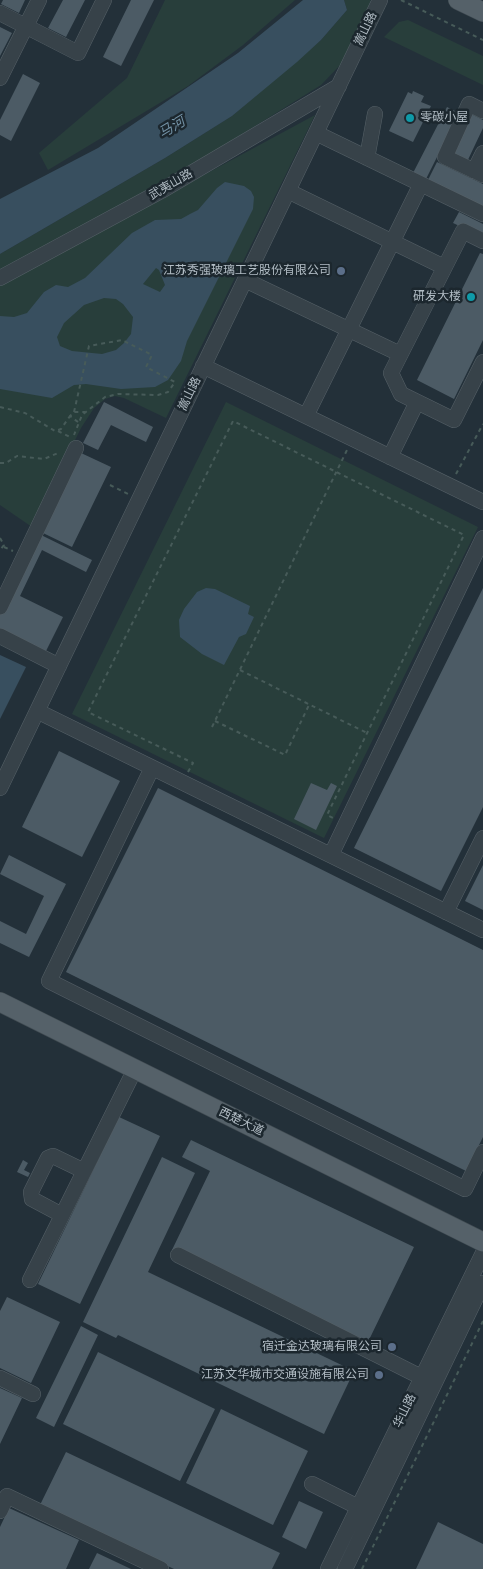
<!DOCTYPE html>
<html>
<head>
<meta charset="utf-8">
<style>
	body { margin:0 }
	canvas { display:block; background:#233039 }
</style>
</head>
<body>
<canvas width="483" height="1569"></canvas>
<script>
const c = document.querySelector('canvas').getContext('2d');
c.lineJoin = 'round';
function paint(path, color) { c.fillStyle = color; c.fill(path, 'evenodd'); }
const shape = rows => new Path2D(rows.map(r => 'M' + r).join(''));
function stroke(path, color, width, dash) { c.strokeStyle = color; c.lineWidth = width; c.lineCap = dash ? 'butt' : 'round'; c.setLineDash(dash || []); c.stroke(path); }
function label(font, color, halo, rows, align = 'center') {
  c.font = font + ' Signika,"Noto Sans SC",sans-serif'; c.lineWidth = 5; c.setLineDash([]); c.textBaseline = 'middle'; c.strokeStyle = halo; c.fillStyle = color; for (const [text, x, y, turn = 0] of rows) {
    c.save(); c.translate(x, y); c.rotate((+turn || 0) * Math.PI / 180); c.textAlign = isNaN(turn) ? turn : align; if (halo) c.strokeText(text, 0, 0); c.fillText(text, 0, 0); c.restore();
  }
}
paint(shape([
	[165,0,295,0,243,45,188,86,48,170,39,153,127,78],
	[344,0,370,0,372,4,343,62,321,85,125,207,0,272,0,254,165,158,232,116,321,40,347,10],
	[408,20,483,56,483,85,384,37,399,22],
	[315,115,166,418,124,398,115,396,105,399,94,408,81,428,32,527,0,505,0,285],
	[226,402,478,527,324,838,72,714]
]), '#283e3b');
paint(shape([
	[303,0,344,0,347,10,321,40,297,62,232,116,165,158,0,254,0,199,98,148,238,53],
	[225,182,244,186,251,191,254,197,253,209,187,341,181,361,168,380,155,387,121,389,86,384,74,385,52,398,0,389,0,316,14,317,27,313,44,292,56,285,68,287,85,278,132,233,155,220,181,219,190,214,198,210,217,188],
	[156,268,159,270,165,285,160,292,143,284],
	[104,298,116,299,123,304,133,317,131,334,124,343,116,350,102,354,72,351,60,346,57,337,64,323,84,305],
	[206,588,215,589,250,606,248,614,254,617,246,634,239,637,224,665,202,654,180,637,179,620,184,609,197,592],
	[0,655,26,667,0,719]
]), '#384f5f');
paint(shape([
	[3,0,25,0,19,13,1,4],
	[63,0,85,0,66,37,48,28],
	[131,0,154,0,121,66,103,57],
	[0,27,12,33,0,56],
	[23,74,40,83,11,141,0,135,0,120],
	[413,91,424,96,421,102,431,106,413,142,389,131,408,92,412,94],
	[447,107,459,113,426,179,413,173],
	[469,113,483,120,483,128,466,164,448,155],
	[437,162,483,184,483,207,428,180],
	[459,212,483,224,483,237,453,223],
	[480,253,483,254,483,340,454,399,417,380],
	[104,402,153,427,146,442,111,425,98,450,83,443],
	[81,453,111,467,72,547,43,533],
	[39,534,92,560,86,572,42,550,20,596,63,617,44,655,0,633,0,613],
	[483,588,483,807,441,891,354,848],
	[59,751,120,781,82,857,22,827],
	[311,783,327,790,331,783,337,786,316,830,294,819],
	[158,788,483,950,483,1137,466,1171,66,972],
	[9,855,66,884,29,957,0,943,0,921,26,934,44,896,0,874],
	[483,865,483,910,465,901],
	[119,1117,160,1136,80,1304,38,1284],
	[191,1140,414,1247,367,1344,172,1250,210,1171,182,1157],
	[162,1157,195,1173,148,1272,354,1371,324,1434,118,1335,116,1338,83,1322],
	[23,1160,28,1163,24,1170,30,1173,28,1177,17,1172],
	[7,1297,60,1322,31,1383,0,1368,0,1311],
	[81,1326,98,1335,54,1427,36,1418],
	[98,1352,215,1409,180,1481,63,1424],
	[0,1388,22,1398,0,1444],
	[221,1409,308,1451,273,1525,186,1483],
	[66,1452,280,1553,272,1569,174,1569,40,1505],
	[299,1501,323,1512,306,1549,282,1537],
	[9,1508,79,1540,66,1569,0,1569,0,1527],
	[438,1522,483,1544,483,1569,416,1569],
	[97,1553,131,1569,89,1569]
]), '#4c5b65');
const minor = shape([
	[0,13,78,53,104,0],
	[0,78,39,0],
	[483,111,469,104,445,157,483,175],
	[316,133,421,184],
	[367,158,375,114],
	[474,171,483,153],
	[288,191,444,267],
	[483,241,463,231,391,373,401,394,454,420,483,362],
	[0,278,161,191,339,86],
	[245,280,400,354],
	[203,366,483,502],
	[306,416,421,184,483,214],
	[390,457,417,402],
	[0,607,76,448],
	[0,636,59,666],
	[37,711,483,930],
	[152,768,49,981,465,1189,483,1152],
	[0,788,380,0],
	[331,855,483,538],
	[446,912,483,838],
	[62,1215,32,1199,31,1192,48,1158,53,1156,84,1171],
	[178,1255,431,1382],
	[30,1280,135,1069],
	[0,1378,33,1394],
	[312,1484,358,1507],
	[0,1511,7,1496,161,1569],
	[328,1569,483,1253],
	[345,1569,483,1283]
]);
const major = shape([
	[458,0,483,12],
	[0,1002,483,1242]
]);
stroke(minor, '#556067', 16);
stroke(major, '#404b52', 20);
stroke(shape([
	[401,0,483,40],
	[0,407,25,413,55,431,61,429,70,416],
	[74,412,89,346,122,340,152,355,146,367,175,382,168,392,158,395,118,394,105,397,82,415,74,435],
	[78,422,70,416,74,412,85,412],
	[58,431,70,437],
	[0,463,6,463,17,456,44,459,58,453],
	[456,474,483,424],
	[110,485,128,494],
	[0,538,4,545,0,550],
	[4,547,13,551],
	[240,670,367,733],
	[215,721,285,755,309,705],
	[212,727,347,450],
	[188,772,193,763,88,712,233,421,464,535,327,815,333,818],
	[362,1569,483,1321]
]), '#475b59', 2, [4, 4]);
stroke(minor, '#374249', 15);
stroke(major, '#556169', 19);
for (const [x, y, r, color] of [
	[410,118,5,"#0f9aa8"],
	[341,271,5,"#5c6f8a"],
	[471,297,5,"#0f9aa8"],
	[392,1347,5,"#5c6f8a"],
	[379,1375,5,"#5c6f8a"]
]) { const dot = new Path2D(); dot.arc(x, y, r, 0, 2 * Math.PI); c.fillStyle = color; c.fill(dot); stroke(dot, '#1c272e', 2); }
label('12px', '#b2bdc5', '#1c272e', [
	["嵩山路",366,29,-64],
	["武夷山路",171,185,-30],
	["嵩山路",190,394,-64],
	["西楚大道",241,1122,26],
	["华山路",405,1411,-64]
]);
label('12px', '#b2bdc5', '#1c272e', [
	["零碳小屋",420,118,"left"],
	["江苏秀强玻璃工艺股份有限公司",331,271],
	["研发大楼",461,297],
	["宿迁金达玻璃有限公司",382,1347],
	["江苏文华城市交通设施有限公司",369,1375]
], 'right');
label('italic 14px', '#7493a7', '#1c272e', [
	["马河",172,128,-31]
]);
</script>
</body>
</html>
